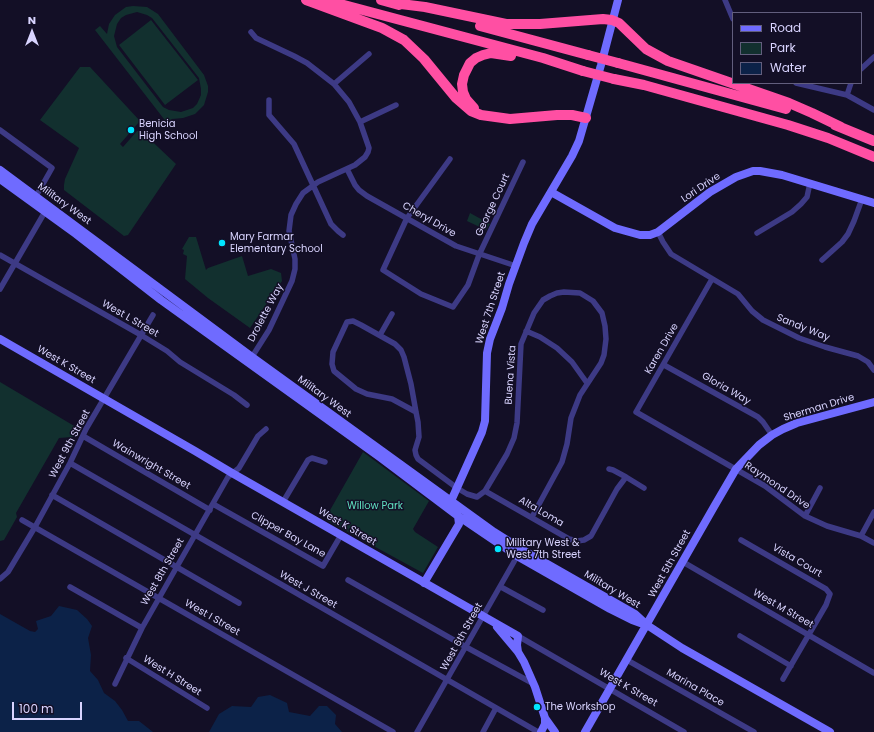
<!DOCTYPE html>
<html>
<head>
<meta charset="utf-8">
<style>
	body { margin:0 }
	#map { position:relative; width:874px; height:732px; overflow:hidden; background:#130f26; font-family:Poppins,sans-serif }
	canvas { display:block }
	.legend { position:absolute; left:732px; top:12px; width:130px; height:72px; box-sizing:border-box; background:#130f26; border:1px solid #625e7d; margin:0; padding:5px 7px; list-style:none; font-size:12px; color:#d9d4ff }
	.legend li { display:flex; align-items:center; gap:8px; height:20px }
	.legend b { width:20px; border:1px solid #625e7d }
	.north { position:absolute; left:12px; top:12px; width:40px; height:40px; -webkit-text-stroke:3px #130f26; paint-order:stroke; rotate:0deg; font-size:11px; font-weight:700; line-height:16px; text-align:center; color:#d9d4ff }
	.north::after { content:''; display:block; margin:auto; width:14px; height:18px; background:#d9d4ff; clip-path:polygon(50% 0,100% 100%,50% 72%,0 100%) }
	.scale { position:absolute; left:12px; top:702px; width:70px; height:18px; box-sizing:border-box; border:2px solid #d9d4ff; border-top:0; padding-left:5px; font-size:12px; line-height:14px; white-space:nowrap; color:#d9d4ff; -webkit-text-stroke:3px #130f26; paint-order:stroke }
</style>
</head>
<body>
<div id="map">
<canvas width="874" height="732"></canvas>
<ul class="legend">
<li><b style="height:5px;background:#6f6bff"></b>Road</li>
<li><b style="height:11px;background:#12302f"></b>Park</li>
<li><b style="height:11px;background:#0c2248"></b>Water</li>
</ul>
<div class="north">N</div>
<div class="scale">100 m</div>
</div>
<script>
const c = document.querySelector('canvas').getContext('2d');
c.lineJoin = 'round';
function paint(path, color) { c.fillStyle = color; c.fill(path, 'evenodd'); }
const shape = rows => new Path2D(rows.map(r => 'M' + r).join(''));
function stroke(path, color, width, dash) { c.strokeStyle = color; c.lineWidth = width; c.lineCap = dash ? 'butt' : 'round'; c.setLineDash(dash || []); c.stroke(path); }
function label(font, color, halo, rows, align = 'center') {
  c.font = font + ' Poppins,sans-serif'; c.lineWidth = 3; c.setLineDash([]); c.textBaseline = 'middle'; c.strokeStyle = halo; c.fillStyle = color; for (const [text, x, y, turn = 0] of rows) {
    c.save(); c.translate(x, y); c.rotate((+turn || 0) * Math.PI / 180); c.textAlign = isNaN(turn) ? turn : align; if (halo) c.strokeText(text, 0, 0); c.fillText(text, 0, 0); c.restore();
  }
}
paint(shape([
	[133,6,147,7,158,14,204,75,208,86,208,92,204,105,195,114,183,118,172,119,167,123,95,30,100,26,107,34,109,24,115,15,126,7],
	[137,12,147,15,152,18,199,78,201,89,201,95,197,104,193,108,181,112,169,110,163,107,117,47,114,36,117,24,121,18,126,15],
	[151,20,198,80,165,105,119,45],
	[80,67,90,67,140,121,120,144,123,147,137,131,141,131,176,164,128,235,124,236,64,190,64,185,65,179,79,148,40,120],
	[470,213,490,224,486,230,467,221],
	[189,237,196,237,206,270,208,268,242,256,248,276,271,269,281,273,282,281,250,328,208,298,185,279,187,256,183,254,184,250,182,249],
	[0,382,81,430,78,434,72,437,59,438,16,513,17,517,4,540,0,541],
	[363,452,429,501,413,529,415,532,438,547,423,573,326,520,329,512]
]), '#12302f');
paint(shape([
	[59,606,77,610,87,619,92,626,88,638,91,655,90,671,98,680,104,693,115,701,122,710,128,721,139,721,153,732,0,732,0,614,30,631,35,632,38,629,36,621,51,616],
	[270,695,287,703,289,712,310,716,319,706,327,706,336,715,335,724,342,732,209,732,219,714,232,706,251,707,258,697]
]), '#0c2248');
stroke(shape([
	[725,0,733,19],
	[861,69,874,57],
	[796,83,847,95,874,110],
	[334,84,369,54],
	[847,95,851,83],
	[269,100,269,115,294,144,331,224,338,231,343,235],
	[360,122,396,105],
	[0,130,52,168,35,198],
	[450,159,407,218,383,270,421,294,453,307,468,285,479,255,523,162],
	[347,169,355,185,359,190,367,196,456,246,516,266],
	[658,232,663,242,671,254,738,294,752,311,763,320,799,338,825,347,858,356,868,362,874,370],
	[757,233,792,212,801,204,807,197,810,183],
	[0,255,141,335,167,351,180,362,234,395,247,405],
	[822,260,842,242,848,234,854,221,862,199],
	[712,279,636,412,765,486,805,516,827,526,861,536,874,543],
	[0,289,46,210],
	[526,331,540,337,557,348,572,362,587,383],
	[380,335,392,314],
	[250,360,269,330,292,281,295,269,295,259,289,231,291,215,296,204,303,193,318,182,355,165,365,157,368,152,369,148,360,122,349,102,334,84,307,63,294,56,256,38,251,32],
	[664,365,758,417,763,422,772,435],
	[416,412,392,399,367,394,356,389,334,371,332,364,333,352,347,322,353,321,361,325,395,344,401,350,404,357,411,384,416,412,418,422,419,437,415,450,416,455,418,459,457,488,467,494,477,497,485,491,507,454,514,438,517,423,521,344,534,313,543,300,550,296,557,293,564,292,580,293,593,301,602,313,605,326,606,339,604,355,601,363,580,395,571,418,567,444,562,462,532,517],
	[83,436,210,510],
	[70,463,538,732],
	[609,469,613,470,626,477,644,488],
	[485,491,569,539,577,541,584,540,591,536,617,489,626,477],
	[52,495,239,603],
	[283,502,308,460,312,458,325,462],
	[213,504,323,566,341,535],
	[805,516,820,488],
	[22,520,393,732],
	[861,536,874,512],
	[741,540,826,589,830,594,826,605,783,679],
	[683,562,874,673],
	[0,579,8,572,35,527,70,463,86,429,153,315],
	[348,580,466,647,534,684],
	[70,587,142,628],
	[501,587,543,610],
	[518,636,684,732],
	[740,636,791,666],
	[126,658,207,708],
	[627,660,754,732],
	[115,684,142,628,228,477,239,468,258,436,266,429],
	[417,732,519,553],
	[483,732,496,708]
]), '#3d3a85', 5.5);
stroke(shape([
	[0,170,252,357,494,532,521,549,635,614,647,625,682,648,830,732],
	[0,179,76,234,161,300,381,458,458,516,517,556,610,609,632,620,643,624],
	[551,192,615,228,640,235,650,235,658,232,710,192,736,177,753,171,760,171,782,175,874,203],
	[0,339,195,451,232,473,518,636,517,645,518,652],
	[424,583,459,524,458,516,451,501,482,432,485,421,487,353,490,339,502,308,509,284,524,243,532,224,572,156,579,141,601,65,618,0],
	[497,627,518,652,524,662,535,687,545,718,555,732],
	[541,732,545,724,545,718],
	[585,732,715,505,736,469,759,445,772,435,783,429,797,423,874,402]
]), '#6f6bff', 8);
stroke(shape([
	[306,0,382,28,404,40,424,59,456,98,471,111,481,115,510,119,557,115,572,115,586,118],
	[325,0,543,58,583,71],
	[381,0,399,5],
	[393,3,425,7,506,24,540,24,603,19,612,20,619,23,646,49,668,61,789,103,812,113,841,127],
	[480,26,588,55],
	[618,63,786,109],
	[614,79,644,85,788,125,828,138,874,157],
	[474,108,466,99,463,92,462,84,464,75,470,63,476,58,483,55,491,53,511,56],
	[835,125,874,141]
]), '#ff4fa3', 10);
stroke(shape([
	[588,55,618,63],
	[583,71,614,79]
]), '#ff4fa3', 10);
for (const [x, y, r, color] of [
	[131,130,4,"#00e5ff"],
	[222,243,4,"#00e5ff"],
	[498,549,4,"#00e5ff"],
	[537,707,4,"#00e5ff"]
]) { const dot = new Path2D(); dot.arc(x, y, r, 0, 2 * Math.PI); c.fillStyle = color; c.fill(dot); stroke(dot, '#130f26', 1.5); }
label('10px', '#d9d4ff', '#130f26', [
	["Benicia",139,124],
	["High School",139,136],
	["Mary Farmar",230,237],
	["Elementary School",230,249],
	["Military West &",506,543],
	["West 7th Street",506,555],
	["The Workshop",545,707]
], 'left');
label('10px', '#d9d4ff', '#130f26', [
	["Lori Drive",701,188,-34],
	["Military West",64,204,36],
	["George Court",493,205,-65],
	["Cheryl Drive",429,220,30],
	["West 7th Street",491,308,-72],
	["Drolette Way",266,313,-62],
	["West L Street",130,319,30],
	["Sandy Way",803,328,22],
	["Karen Drive",662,349,-60],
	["West K Street",66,365,30],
	["Buena Vista",511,375,-86],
	["Gloria Way",726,389,30],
	["Military West",324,397,36],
	["Sherman Drive",819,408,-17],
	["West 9th Street",70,444,-62],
	["Wainwright Street",151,465,30],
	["Raymond Drive",777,486,34],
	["Alta Loma",541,512,30],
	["West K Street",347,527,30],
	["Clipper Bay Lane",288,535,29],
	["Vista Court",797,561,30],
	["West 5th Street",670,564,-61],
	["West 8th Street",163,572,-60],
	["West J Street",308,590,30],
	["Military West",612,590,31],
	["West M Street",783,609,30],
	["West I Street",212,618,30],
	["West 6th Street",462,637,-61],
	["West H Street",172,676,32],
	["West K Street",628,688,30],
	["Marina Place",695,688,30]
]);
label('10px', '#5fe0c0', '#130f26', [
	["Willow Park",375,506]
]);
</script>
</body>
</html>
